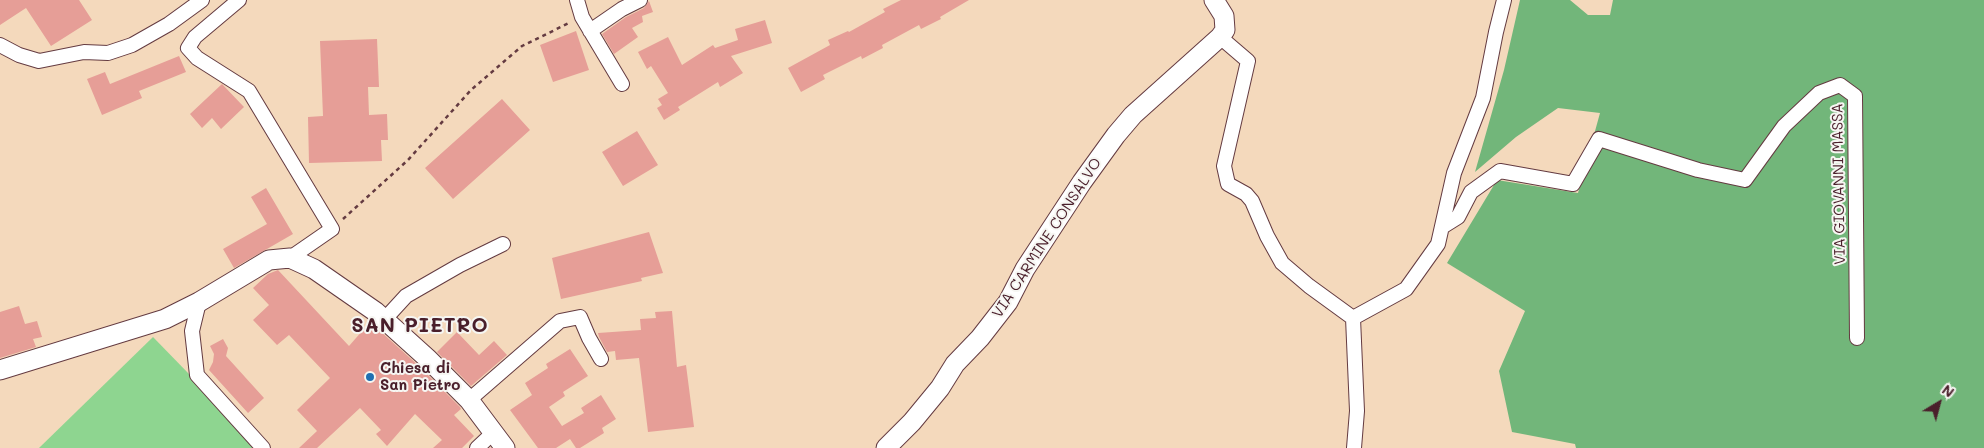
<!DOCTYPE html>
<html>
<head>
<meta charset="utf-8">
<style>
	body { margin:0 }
	#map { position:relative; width:1984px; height:448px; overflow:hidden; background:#f4d9bc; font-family:Mali,sans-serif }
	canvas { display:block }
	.north { position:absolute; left:1914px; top:378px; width:50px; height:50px; -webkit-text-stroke:4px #f6f6f2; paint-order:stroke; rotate:37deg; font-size:14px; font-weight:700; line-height:20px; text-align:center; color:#4a1f2b }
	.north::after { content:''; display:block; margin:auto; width:18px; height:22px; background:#4a1f2b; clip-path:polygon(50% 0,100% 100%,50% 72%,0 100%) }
</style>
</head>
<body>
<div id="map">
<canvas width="1984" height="448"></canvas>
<div class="north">N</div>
</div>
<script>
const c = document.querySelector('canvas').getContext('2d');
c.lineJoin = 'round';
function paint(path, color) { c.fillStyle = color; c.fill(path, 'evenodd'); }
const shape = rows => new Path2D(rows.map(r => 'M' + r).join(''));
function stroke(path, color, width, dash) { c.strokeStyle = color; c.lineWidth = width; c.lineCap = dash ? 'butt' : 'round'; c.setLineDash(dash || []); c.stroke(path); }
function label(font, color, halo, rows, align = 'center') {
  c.font = font + ' Mali,sans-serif'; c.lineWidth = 4; c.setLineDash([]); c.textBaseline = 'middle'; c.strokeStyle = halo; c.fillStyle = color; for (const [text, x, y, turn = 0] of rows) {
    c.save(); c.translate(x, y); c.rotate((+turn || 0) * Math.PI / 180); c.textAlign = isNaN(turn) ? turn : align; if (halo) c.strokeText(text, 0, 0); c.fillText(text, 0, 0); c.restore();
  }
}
paint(shape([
	[153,337,261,448,39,448]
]), '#8ed590');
paint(shape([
	[1520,0,1570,0,1588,15,1610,15,1613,0,1984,0,1984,448,1576,448,1575,444,1512,432,1499,371,1525,311,1447,263,1497,180,1578,193,1600,113,1558,108,1516,137,1475,172,1504,70]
]), '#72b67a');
paint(shape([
	[0,0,79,0,92,20,51,46,26,8,0,25],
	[901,0,969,0,940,17,941,19,921,29,919,25,882,45,883,48,862,59,861,56,823,75,825,79,801,92,788,68,830,45,828,40,848,31,849,32,885,12,883,9],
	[649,1,653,12,642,16,643,22,632,28,638,37,614,54,602,34,626,17,644,8],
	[765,20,772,43,731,56,743,73,720,87,718,82,678,107,680,110,664,120,657,108,662,105,658,99,668,93,651,66,647,69,638,52,668,37,682,65,713,45,715,48,738,40,735,29],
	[576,31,589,70,553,82,540,45],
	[377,39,379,87,368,87,369,115,387,114,388,140,381,140,382,161,309,163,308,117,323,116,320,41],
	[179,56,186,72,139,91,142,98,102,115,87,79,105,72,110,84],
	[222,84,244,107,221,129,212,118,202,128,190,114],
	[502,99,530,130,453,199,425,168],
	[637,131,658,165,623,186,602,152],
	[266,188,293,234,234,268,223,249,267,224,251,197],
	[649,232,663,273,641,278,642,281,561,299,552,258],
	[278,270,349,346,370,322,419,366,460,407,461,409,454,415,474,436,462,448,433,448,442,440,415,414,387,446,376,434,381,430,360,408,317,448,299,448,317,431,297,410,330,378,289,335,277,345,253,320,269,305,253,288,268,274],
	[19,306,25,324,37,321,42,337,33,339,36,347,0,358,0,312],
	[672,311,677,367,686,365,694,427,648,432,639,358,616,360,615,351,607,352,599,337,598,333,641,330,640,319,656,318,655,312],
	[457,332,479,355,494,341,507,355,471,386,437,352],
	[223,339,228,348,226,356,264,398,248,413,209,370,213,362,214,354,210,346],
	[570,349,588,376,563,392,565,396,549,407,562,426,584,413,581,408,601,395,616,419,602,428,604,433,580,448,576,448,570,439,556,448,538,448,510,410,532,395,525,383,548,368,546,364]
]), '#e69e97');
const street = shape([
	[239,0,195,37,188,48,197,58,249,91,332,229,290,258],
	[577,0,582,17,622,84],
	[590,31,622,9,640,0],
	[1220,37,1248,61,1224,166,1228,184,1246,194,1252,201,1267,236,1282,263,1309,286,1353,318],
	[0,45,19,55,39,61,84,52,108,53,132,45,169,24,202,0],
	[1442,227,1458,217,1471,192,1500,171,1573,184,1599,139,1698,170,1745,180,1784,126,1819,93,1840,85,1855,96,1857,338],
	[199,302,192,331,197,375,263,448],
	[1353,318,1406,289,1438,244,1454,173,1483,98,1496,32,1504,0],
	[1353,318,1357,411,1354,448],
	[384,320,406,296,460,265,503,244],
	[469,400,560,321,580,317,589,338,601,359],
	[477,448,494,432]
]);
const secondary = shape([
	[0,370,165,319,199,302,269,260,290,258,314,269,376,312,427,358,469,400,505,448],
	[886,448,912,422,940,388,955,364,980,338,1008,302,1025,269,1082,182,1116,135,1133,115,1220,37,1225,30,1224,16,1214,0]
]);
stroke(street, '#643b41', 16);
stroke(secondary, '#643b41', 21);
stroke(shape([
	[343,219,408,160,471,90,522,46,569,23]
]), '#643b41', 2.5, [4, 4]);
stroke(street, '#fff', 14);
stroke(secondary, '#fff', 19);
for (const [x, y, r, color] of [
	[370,377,5,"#1f6fb2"]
]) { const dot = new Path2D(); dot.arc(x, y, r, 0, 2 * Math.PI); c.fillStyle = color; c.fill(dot); stroke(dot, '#f6f6f2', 2); }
label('15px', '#4a1f2b', '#f6f6f2', [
	["VIA GIOVANNI MASSA",1839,184,-91],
	["VIA CARMINE CONSALVO",1047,238,-57]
]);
label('bold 15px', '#4a1f2b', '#f6f6f2', [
	["Chiesa di",380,368],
	["San Pietro",380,385]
], 'left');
c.letterSpacing = '1px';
label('bold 20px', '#4a1f2b', '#f6f6f2', [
	["SAN PIETRO",420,326]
]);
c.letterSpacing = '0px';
</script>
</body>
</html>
